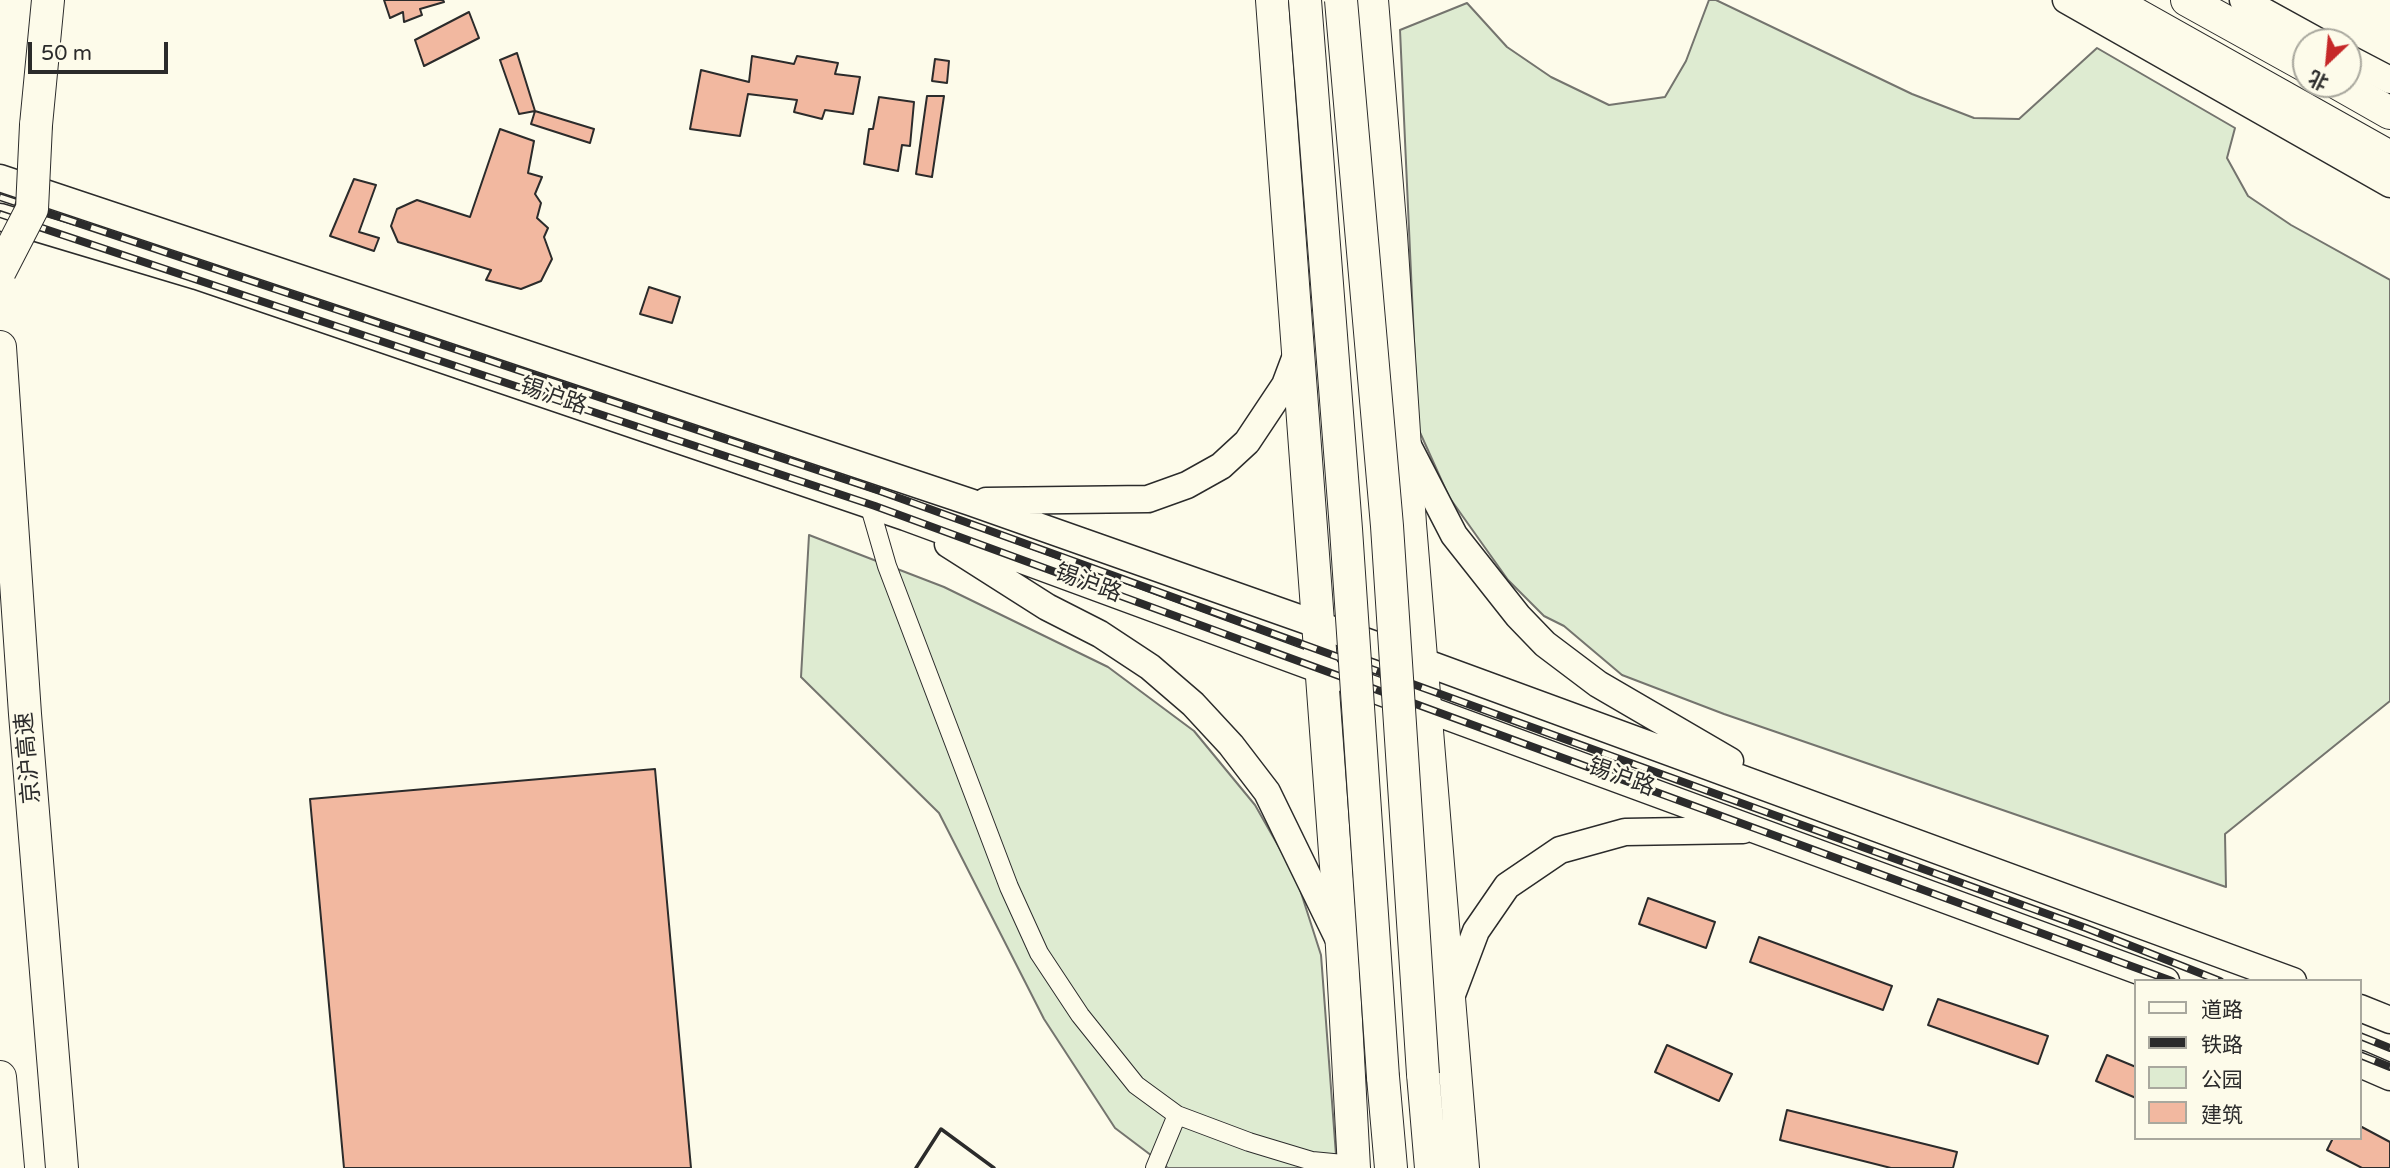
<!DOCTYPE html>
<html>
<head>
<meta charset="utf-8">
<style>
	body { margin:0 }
	#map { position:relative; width:2390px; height:1168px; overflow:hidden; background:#fdfbea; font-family:"Varela Round","Noto Sans SC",sans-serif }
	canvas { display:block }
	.legend { position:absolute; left:2134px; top:979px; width:228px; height:161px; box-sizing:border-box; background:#fdfbea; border:2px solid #a9a89e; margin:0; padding:9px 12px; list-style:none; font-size:21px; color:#2b2b2b }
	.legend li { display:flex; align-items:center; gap:14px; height:35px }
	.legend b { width:35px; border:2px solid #a9a89e }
	.north { position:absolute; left:2292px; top:28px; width:70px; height:70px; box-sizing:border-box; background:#fdfbea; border:2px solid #a9a89e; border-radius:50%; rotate:206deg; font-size:19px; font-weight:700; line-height:28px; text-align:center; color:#2b2b2b }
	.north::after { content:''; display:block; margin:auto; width:24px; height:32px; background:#c62828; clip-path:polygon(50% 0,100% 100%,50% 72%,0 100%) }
	.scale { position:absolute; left:28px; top:42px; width:140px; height:32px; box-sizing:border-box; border:4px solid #2b2b2b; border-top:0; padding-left:9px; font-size:21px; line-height:24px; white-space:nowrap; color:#2b2b2b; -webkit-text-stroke:5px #fdfbea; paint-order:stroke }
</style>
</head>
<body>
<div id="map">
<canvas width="2390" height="1168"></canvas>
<ul class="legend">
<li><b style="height:9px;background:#fdfbea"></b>道路</li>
<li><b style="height:9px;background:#2b2b2b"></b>铁路</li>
<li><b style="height:19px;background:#deebd1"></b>公园</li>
<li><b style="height:19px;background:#f2b8a0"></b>建筑</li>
</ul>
<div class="north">北</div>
<div class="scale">50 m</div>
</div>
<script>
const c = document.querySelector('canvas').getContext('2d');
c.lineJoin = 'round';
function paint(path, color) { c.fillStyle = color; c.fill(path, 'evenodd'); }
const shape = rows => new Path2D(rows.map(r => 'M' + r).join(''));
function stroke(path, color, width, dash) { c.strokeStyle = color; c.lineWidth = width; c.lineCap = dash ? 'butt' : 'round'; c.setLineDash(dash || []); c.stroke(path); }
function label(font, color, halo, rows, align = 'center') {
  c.font = font + ' "Varela Round","Noto Sans SC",sans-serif'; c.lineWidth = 5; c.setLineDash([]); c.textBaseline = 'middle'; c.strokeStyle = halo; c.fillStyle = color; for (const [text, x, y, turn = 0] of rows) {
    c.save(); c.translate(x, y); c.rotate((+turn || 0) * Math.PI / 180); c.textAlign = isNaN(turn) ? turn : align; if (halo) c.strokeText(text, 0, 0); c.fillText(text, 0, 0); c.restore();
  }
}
const green = shape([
	[1709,0,1716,0,1912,94,1974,118,2019,119,2097,48,2235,128,2227,158,2248,196,2291,225,2390,280,2390,701,2225,834,2226,887,1724,714,1622,675,1564,626,1544,616,1508,580,1449,497,1418,428,1400,30,1467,3,1507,47,1551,77,1609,105,1665,97,1686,61,1709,0],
	[809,535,944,587,1108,667,1194,731,1255,805,1296,877,1321,955,1337,1168,1168,1168,1115,1128,1044,1019,939,813,801,677,809,535]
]);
paint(green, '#deebd1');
stroke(green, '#74746e', 2);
const building = shape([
	[384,0,443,0,444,2,420,9,422,15,404,22,403,12,390,18,384,0],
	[469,12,479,38,424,66,415,40,469,12],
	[517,53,535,111,519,114,500,60,517,53],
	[752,56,794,64,797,56,838,63,835,74,860,77,853,114,825,110,822,119,794,112,797,100,748,94,740,136,690,129,701,70,749,82,752,56],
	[935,59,949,61,947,83,932,81,935,59],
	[927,96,944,96,932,177,916,174,927,96],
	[879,97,914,102,910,146,902,145,898,171,864,164,869,129,873,129,879,97],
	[535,111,594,129,590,143,531,124,535,111],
	[500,129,534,141,528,173,542,177,535,194,541,203,537,218,548,228,544,237,552,259,541,281,521,289,486,280,491,270,398,242,391,226,397,209,417,200,470,217,500,129],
	[354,179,376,185,359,232,379,238,374,251,330,236,354,179],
	[649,287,680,297,672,323,640,314,649,287],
	[655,769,691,1168,344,1168,310,799,655,769],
	[1648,898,1715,922,1706,948,1639,924,1648,898],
	[1759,937,1892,986,1883,1010,1750,962,1759,937],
	[1938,999,2048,1036,2038,1064,1928,1025,1938,999],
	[1667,1045,1732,1074,1719,1101,1655,1072,1667,1045],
	[2107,1055,2136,1067,2136,1098,2096,1081,2107,1055],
	[1787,1110,1957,1152,1953,1168,1891,1168,1780,1140,1787,1110],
	[2360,1126,2390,1142,2390,1168,2362,1168,2327,1150,2333,1138,2360,1138,2360,1126]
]);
paint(building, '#f2b8a0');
stroke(building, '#2b2b2b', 2);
const street = shape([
	[869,504,887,566,1009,887,1039,953,1080,1015,1136,1085,1177,1115,1249,1142,1312,1161,1354,1165],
	[1155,1168,1177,1115]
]);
const primary = shape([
	[2066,0,2390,184],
	[2243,0,2319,42],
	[2348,58,2390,80],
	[0,178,970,502,1421,661,2293,981],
	[0,217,197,276,905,517,2166,981],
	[1406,442,1454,535,1518,616,1545,644,1598,684,1730,761],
	[986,501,1148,499,1187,485,1221,466,1247,442,1285,385,1297,353],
	[948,544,1047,607,1100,634,1150,667,1193,704,1231,745,1267,792,1339,940],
	[1450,1000,1476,931,1507,886,1560,850,1625,832,1743,830],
	[2360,1008,2390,1020],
	[2360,1064,2390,1077]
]);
const highway = shape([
	[1272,0,1342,947,1354,1168],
	[1372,0,1391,235,1410,524,1463,1168],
	[2104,0,2132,12,2390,157],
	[2187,0,2306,66],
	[2339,84,2390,113],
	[36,125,48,0],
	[0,347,25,714,62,1168],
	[1423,1074,1431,1168],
	[0,1077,8,1168],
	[1383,1077,1391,1168]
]);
stroke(street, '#2b2b2b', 20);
stroke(primary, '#2b2b2b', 29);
stroke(highway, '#2b2b2b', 34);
stroke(street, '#fdfbea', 18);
stroke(primary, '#fdfbea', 26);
stroke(highway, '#fdfbea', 32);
const rail = shape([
	[0,197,880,491,2086,928,2220,981],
	[0,214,875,506,2172,981],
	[2360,1036,2390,1048],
	[2360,1055,2390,1067]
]);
stroke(rail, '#2b2b2b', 8);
stroke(rail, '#fdfbea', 5, [16]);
const highwayBridge = shape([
	[1305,0,1346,529,1383,1077],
	[1341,0,1387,526,1423,1074],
	[0,271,32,209,36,125]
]);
stroke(highwayBridge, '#2b2b2b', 34, []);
stroke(highwayBridge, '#fdfbea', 32);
stroke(shape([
	[916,1168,941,1129,994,1168]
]), '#2b2b2b', 3.5);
label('23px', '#2b2b2b', '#fdfbea', [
	["锡沪路",553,397,19],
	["锡沪路",1088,584,20],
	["京沪高速",29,758,-95],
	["锡沪路",1621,778,20]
]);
</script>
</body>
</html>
